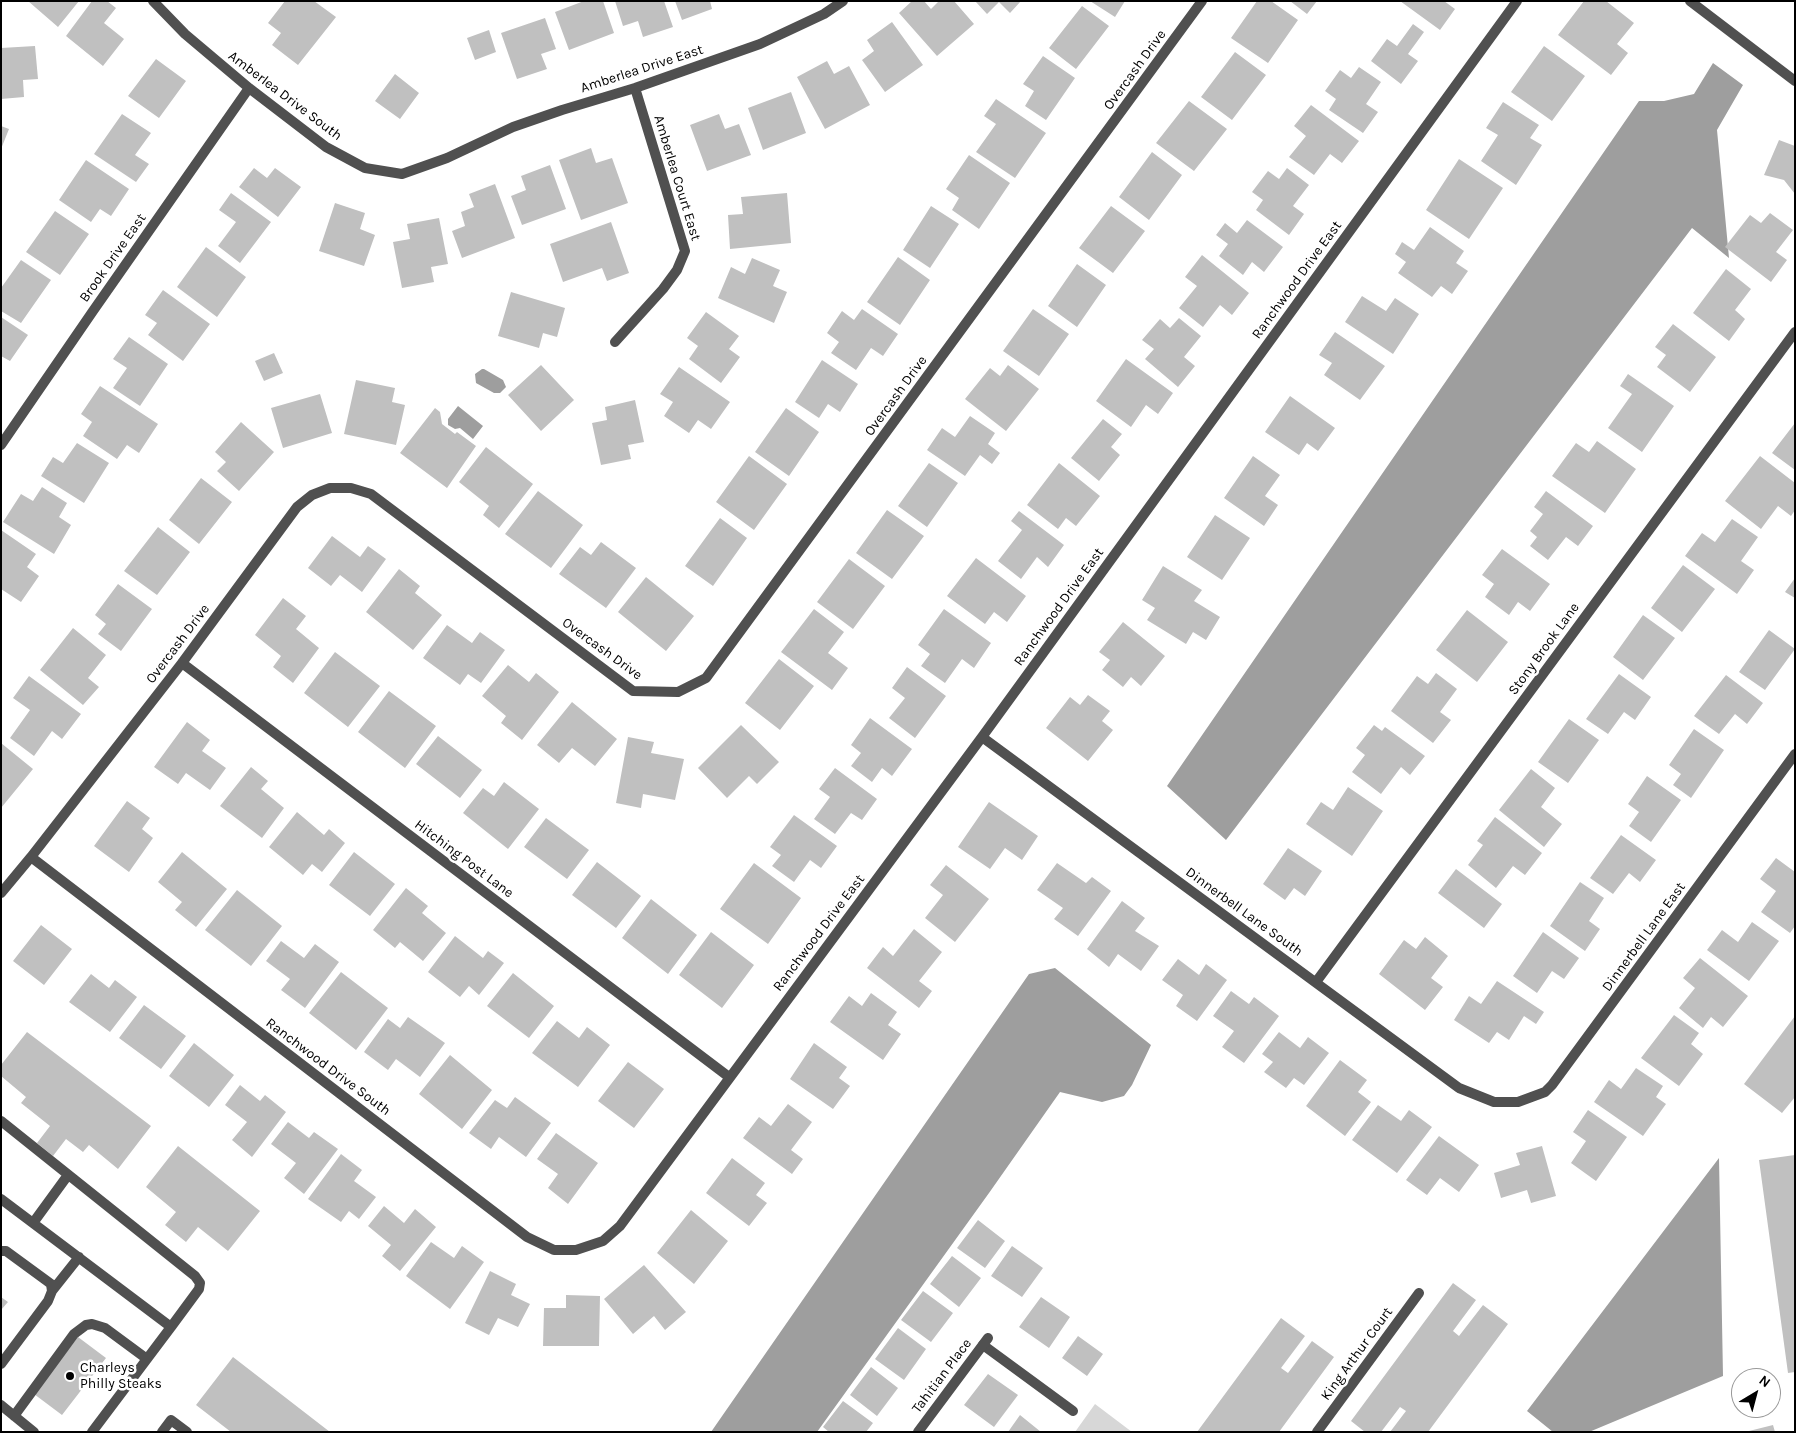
<!DOCTYPE html>
<html>
<head>
<meta charset="utf-8">
<style>
	body { margin:0 }
	#map { position:relative; width:1796px; height:1433px; overflow:hidden; background:#fff; font-family:Karla,sans-serif }
	canvas { display:block }
	.frame { position:absolute; inset:0; border:2px solid #000; pointer-events:none }
	.north { position:absolute; left:1731px; top:1368px; width:50px; height:50px; box-sizing:border-box; background:#fff; border:1px solid #999; border-radius:50%; rotate:37deg; font-size:14px; font-weight:700; line-height:20px; text-align:center; color:#000 }
	.north::after { content:''; display:block; margin:auto; width:18px; height:22px; background:#000; clip-path:polygon(50% 0,100% 100%,50% 72%,0 100%) }
</style>
</head>
<body>
<div id="map">
<canvas width="1796" height="1433"></canvas>
<div class="frame"></div>
<div class="north">N</div>
</div>
<script>
const c = document.querySelector('canvas').getContext('2d');
c.lineJoin = 'round';
function paint(path, color) { c.fillStyle = color; c.fill(path, 'evenodd'); }
const shape = rows => new Path2D(rows.map(r => 'M' + r).join(''));
function stroke(path, color, width, dash) { c.strokeStyle = color; c.lineWidth = width; c.lineCap = dash ? 'butt' : 'round'; c.setLineDash(dash || []); c.stroke(path); }
function label(font, color, halo, rows, align = 'center') {
  c.font = font + ' Karla,sans-serif'; c.lineWidth = 5; c.setLineDash([]); c.textBaseline = 'middle'; c.strokeStyle = halo; c.fillStyle = color; for (const [text, x, y, turn = 0] of rows) {
    c.save(); c.translate(x, y); c.rotate((+turn || 0) * Math.PI / 180); c.textAlign = isNaN(turn) ? turn : align; if (halo) c.strokeText(text, 0, 0); c.fillText(text, 0, 0); c.restore();
  }
}
paint(shape([
	[1095,1404,1132,1432,1075,1432]
]), '#d7d7d7');
paint(shape([
	[1713,63,1743,85,1717,130,1729,258,1692,228,1226,840,1167,786,1639,101,1664,101,1694,94],
	[482,369,484,369,503,380,506,387,500,393,494,393,476,383,475,374],
	[458,406,483,426,473,439,460,428,455,429,448,425,448,419],
	[1055,968,1151,1045,1132,1085,1124,1096,1102,1102,1060,1092,989,1193,817,1432,711,1432,1029,974],
	[1719,1158,1723,1376,1589,1432,1553,1432,1527,1411]
]), '#9e9e9e');
paint(shape([
	[28,1,79,1,58,27],
	[92,1,107,1,116,8,104,23,124,39,103,66,66,36],
	[285,1,314,1,336,17,298,65,272,45,281,33,268,23],
	[584,1,603,1,614,33,569,50,555,12],
	[615,1,664,1,673,27,643,37,638,21,623,26],
	[675,1,710,1,712,9,682,20],
	[912,1,924,1,931,9,939,1,954,1,974,24,937,56,899,13],
	[975,1,1021,1,1010,13,999,2,987,14],
	[1090,1,1125,1,1115,17],
	[1257,1,1271,1,1298,20,1268,63,1231,38],
	[1290,1,1317,1,1307,14],
	[1400,1,1444,1,1455,9,1440,30],
	[1584,1,1606,1,1634,23,1617,44,1628,53,1611,75,1558,35],
	[1082,6,1109,26,1076,69,1049,48],
	[545,18,556,49,541,54,547,69,517,79,501,33],
	[892,22,923,65,885,92,862,60,874,51,867,40],
	[1413,24,1424,32,1408,54,1418,61,1401,84,1371,61,1387,39,1397,46],
	[489,30,496,52,475,60,467,38],
	[35,46,38,79,23,80,24,97,1,99,1,48],
	[1544,46,1585,76,1552,121,1511,92],
	[1235,52,1266,75,1232,120,1201,97],
	[1043,56,1075,78,1046,120,1025,106,1034,91,1023,84],
	[156,59,186,81,159,118,128,96],
	[827,61,834,74,849,66,870,105,825,129,797,77],
	[1359,67,1381,82,1366,104,1378,112,1363,133,1329,110,1336,99,1325,91,1340,70,1351,78],
	[395,74,419,93,400,119,375,101],
	[791,92,806,133,763,150,748,108],
	[996,99,1046,133,1015,178,976,152,996,124,984,116],
	[1189,101,1227,129,1194,171,1156,143],
	[1503,102,1539,125,1530,138,1542,145,1516,185,1481,161,1498,135,1486,128],
	[1311,105,1359,141,1342,163,1330,154,1314,175,1289,157,1306,136,1294,126],
	[122,114,151,133,135,155,149,164,136,182,94,154],
	[719,114,725,129,739,124,751,155,707,171,690,125],
	[1,126,9,129,1,149],
	[1779,140,1795,146,1795,194,1784,180,1764,175],
	[591,148,596,163,612,158,628,203,581,220,559,160],
	[1152,152,1182,175,1149,220,1119,197],
	[969,155,1010,183,979,229,952,210,959,198,946,189],
	[1459,159,1503,188,1469,239,1426,210],
	[86,160,129,189,111,216,100,209,91,222,59,200],
	[550,165,566,209,522,225,511,196,526,190,521,176],
	[254,168,267,178,275,168,301,187,278,217,239,187],
	[1287,168,1309,185,1293,206,1304,214,1289,235,1256,210,1263,200,1252,192,1268,171,1279,179],
	[495,184,515,238,462,258,452,231,465,226,461,212,474,207,469,194],
	[231,193,271,222,240,263,218,246,236,222,219,210],
	[787,193,791,243,730,249,728,215,743,214,741,197],
	[335,203,365,213,360,229,375,235,364,266,319,251],
	[931,206,959,224,930,268,903,250],
	[1111,206,1145,231,1113,273,1079,248],
	[55,211,89,234,60,275,26,252],
	[1770,213,1793,230,1776,252,1787,260,1771,282,1725,247,1750,215,1761,223],
	[439,218,448,264,431,267,434,282,402,288,393,242,410,239,407,224],
	[1247,220,1283,247,1264,272,1252,262,1243,275,1219,256,1228,244,1216,235,1225,223,1237,233],
	[611,222,629,273,607,281,602,268,563,282,550,244],
	[1430,227,1464,251,1456,263,1468,271,1452,294,1441,286,1432,297,1398,273,1406,262,1395,254,1402,242,1414,250],
	[206,247,246,277,217,317,177,287],
	[1202,255,1249,293,1232,315,1220,305,1203,327,1179,308,1197,286,1185,277],
	[898,257,930,280,900,325,867,302],
	[752,258,780,270,773,286,787,292,774,323,718,298,731,267,745,274],
	[21,260,51,280,21,323,1,311,1,288],
	[1077,264,1106,285,1077,327,1048,306],
	[1726,269,1751,289,1735,310,1745,319,1729,341,1693,313],
	[163,290,210,324,183,361,148,335,157,323,145,315],
	[511,292,565,308,557,337,543,333,539,348,498,336],
	[1362,296,1386,311,1395,298,1419,314,1393,354,1345,322],
	[862,309,898,334,883,356,871,348,856,370,831,353,839,342,827,333,842,311,854,320],
	[1033,309,1069,334,1039,376,1003,351],
	[706,312,739,336,729,349,740,357,721,383,689,359,698,346,687,338],
	[1,317,28,335,10,361,1,356],
	[1179,318,1201,336,1184,357,1195,366,1178,387,1145,359,1154,349,1142,340,1160,319,1170,328],
	[1673,324,1716,357,1690,392,1657,367,1666,355,1655,347],
	[1335,332,1385,366,1360,400,1324,375,1332,363,1319,355],
	[129,337,168,364,140,406,113,388,127,368,113,359],
	[274,353,283,373,264,381,255,361],
	[1126,359,1173,393,1158,414,1146,405,1131,427,1096,401],
	[822,360,858,384,840,412,828,404,819,418,795,402],
	[541,365,574,400,541,431,508,395],
	[1008,365,1039,389,1006,431,965,399,990,368,1000,376],
	[679,367,730,402,711,429,698,420,689,433,664,416,673,402,660,394],
	[1628,374,1674,406,1642,452,1608,428,1632,394,1620,386],
	[356,380,395,388,392,402,405,405,396,445,344,434],
	[100,386,158,424,139,453,127,445,117,459,83,436,92,422,81,414],
	[320,394,332,433,283,448,271,408],
	[1290,396,1335,428,1318,451,1307,443,1299,455,1265,432],
	[635,400,644,442,628,445,631,459,601,465,592,423,607,420,605,407],
	[435,408,440,412,442,424,455,434,457,432,476,446,447,488,400,453],
	[786,408,819,432,789,476,755,452],
	[970,416,995,433,988,444,1000,453,992,464,980,455,965,476,927,450,942,428,955,437],
	[1103,419,1122,434,1111,447,1120,455,1099,481,1071,458],
	[241,422,274,452,239,491,217,471,226,462,215,452],
	[1795,423,1795,470,1772,453],
	[1597,441,1636,469,1605,513,1552,476,1576,443,1589,452],
	[77,443,109,463,84,503,41,476,53,457,63,463],
	[486,447,533,484,499,528,483,515,489,506,459,482],
	[749,456,787,484,754,530,716,502],
	[1253,456,1280,475,1265,496,1278,505,1264,526,1224,498],
	[1760,456,1795,483,1795,510,1791,516,1778,506,1761,529,1725,501],
	[929,463,958,483,927,527,898,506],
	[1059,463,1100,496,1076,526,1066,518,1058,529,1027,505],
	[201,478,232,502,199,544,169,520],
	[42,487,67,503,59,517,71,525,54,554,3,522,21,494,33,501],
	[538,491,583,525,551,568,505,534],
	[1546,491,1593,526,1578,546,1566,537,1548,560,1530,546,1537,537,1530,531,1543,514,1534,507],
	[887,510,924,536,892,579,856,553],
	[1019,511,1064,545,1048,567,1037,557,1021,579,998,561,1022,530,1011,521],
	[1215,515,1250,538,1222,580,1187,557],
	[720,518,747,538,713,586,685,566],
	[1732,519,1758,537,1741,561,1754,570,1737,594,1685,556,1702,533,1715,542],
	[158,527,190,552,157,595,124,571],
	[1,530,36,554,27,567,39,576,21,602,1,589],
	[332,536,360,557,368,546,386,559,362,592,340,575,331,586,308,568],
	[601,542,636,568,606,608,559,574,580,547,591,555],
	[1502,549,1550,584,1530,611,1518,602,1509,615,1485,597,1494,584,1482,575],
	[976,558,1026,596,1007,622,994,612,985,624,947,596],
	[849,559,885,586,853,629,817,602],
	[1683,565,1715,589,1682,632,1651,608],
	[1163,566,1202,590,1194,601,1220,617,1206,640,1193,632,1186,644,1147,620,1155,608,1142,600],
	[399,569,420,586,415,593,442,615,413,650,366,612],
	[646,577,694,616,666,651,618,612],
	[1795,578,1795,598,1785,592],
	[118,584,152,609,121,651,98,634,106,624,95,615],
	[283,598,306,616,296,629,319,648,293,683,273,667,281,656,255,635],
	[814,609,844,632,828,653,848,668,832,690,781,652],
	[944,609,991,643,974,668,962,659,945,683,921,666,930,654,918,645],
	[1467,610,1508,642,1477,682,1436,650],
	[1643,615,1675,638,1643,680,1613,657],
	[1123,622,1165,656,1141,686,1131,677,1123,687,1102,670,1110,660,1099,652],
	[447,625,472,643,480,632,505,650,481,683,468,674,460,685,423,658],
	[73,628,106,655,88,678,99,687,83,705,40,670],
	[1769,630,1795,649,1765,690,1739,672],
	[335,652,380,686,348,727,304,693],
	[779,659,814,686,780,730,745,703],
	[508,665,529,682,536,673,559,692,522,740,501,723,506,716,482,696],
	[907,667,946,696,915,738,889,718,905,698,892,688],
	[1436,673,1457,689,1440,712,1451,720,1433,743,1391,711,1417,676,1428,684],
	[1619,674,1651,697,1635,720,1624,712,1608,734,1586,719],
	[1726,675,1763,703,1747,724,1735,714,1719,734,1694,716],
	[29,676,81,714,62,739,52,731,34,756,10,738,30,710,13,698],
	[389,691,436,726,405,768,358,732],
	[1088,695,1110,711,1102,721,1113,730,1088,761,1046,728,1070,697,1080,705],
	[572,702,617,739,595,766,572,748,559,763,537,745],
	[870,718,912,749,892,776,882,768,872,782,851,766,861,753,851,745],
	[1569,719,1599,740,1568,783,1538,762],
	[187,722,210,740,202,751,226,768,210,790,186,773,178,784,154,767],
	[741,725,779,762,757,784,749,776,727,798,698,768],
	[1374,725,1382,731,1385,727,1425,756,1410,775,1401,767,1381,794,1352,772,1365,755,1356,748],
	[1694,729,1724,750,1691,798,1673,785,1681,774,1669,765],
	[438,736,482,770,460,798,416,764],
	[628,737,654,742,651,753,684,759,675,800,643,794,641,808,616,803],
	[1,743,33,769,1,808],
	[251,767,268,781,261,789,284,808,262,838,220,806],
	[835,768,877,799,862,820,851,813,835,834,814,819,830,797,819,789],
	[1531,769,1555,788,1541,807,1562,824,1544,847,1499,810],
	[1647,776,1681,800,1651,842,1629,826,1639,812,1628,804],
	[504,782,539,809,508,849,463,813,483,788,494,796],
	[1348,787,1383,811,1352,856,1306,824,1321,802,1333,810],
	[127,801,150,818,142,829,153,838,129,872,94,846],
	[989,802,1038,836,1022,860,1005,848,990,869,958,847],
	[297,812,324,835,329,829,345,843,322,872,312,864,303,875,269,847],
	[794,815,837,846,821,868,810,860,794,882,772,866,781,855,770,847],
	[1495,817,1542,853,1525,875,1513,866,1496,888,1468,865,1483,845,1477,841],
	[546,818,589,850,567,879,524,847],
	[1621,835,1656,860,1640,882,1629,873,1613,894,1590,878],
	[1288,848,1322,871,1305,896,1294,888,1285,900,1263,884],
	[182,852,227,889,196,927,175,910,182,902,158,882],
	[354,852,395,884,370,916,329,885],
	[1776,858,1795,872,1795,926,1790,933,1761,912,1776,891,1760,879],
	[597,862,641,896,616,928,572,895],
	[754,863,801,898,768,944,720,909],
	[1057,863,1086,883,1092,877,1111,891,1078,936,1054,919,1063,908,1037,890],
	[946,865,989,899,955,942,925,918,943,895,930,885],
	[1456,869,1502,904,1484,928,1438,893],
	[1580,882,1604,898,1589,921,1600,929,1585,951,1550,926],
	[406,888,428,906,422,913,446,933,423,961,400,942,395,948,373,930],
	[237,890,282,926,251,966,205,930],
	[651,899,697,935,668,974,622,938],
	[1122,901,1145,918,1135,931,1159,946,1141,971,1118,954,1109,967,1087,949],
	[1752,922,1779,941,1749,981,1707,950,1722,930,1738,942],
	[41,925,72,949,44,985,13,961],
	[914,929,942,952,919,981,932,991,919,1008,867,968,883,947,893,956],
	[711,932,754,965,722,1008,679,975],
	[1543,932,1579,958,1564,979,1552,971,1537,993,1513,976],
	[455,936,483,958,488,951,504,963,479,995,469,986,460,997,428,972],
	[1425,937,1448,956,1431,978,1443,987,1425,1010,1379,974,1404,940,1416,949],
	[281,941,304,958,315,944,339,962,305,1008,281,990,290,979,266,961],
	[1700,958,1748,996,1723,1027,1711,1017,1703,1028,1679,1008,1695,988,1683,978],
	[1178,959,1199,975,1206,964,1227,980,1197,1021,1176,1006,1183,995,1162,980],
	[341,972,388,1008,356,1050,309,1013],
	[513,973,554,1006,529,1038,487,1006],
	[91,974,109,988,115,980,137,997,110,1032,69,1002],
	[1497,981,1544,1012,1536,1024,1524,1016,1509,1040,1497,1032,1489,1043,1454,1020,1469,996,1481,1004],
	[1231,991,1249,1004,1254,997,1279,1016,1244,1063,1222,1047,1234,1031,1213,1016],
	[871,993,897,1012,888,1025,901,1034,883,1060,830,1022,849,996,862,1006],
	[144,1005,186,1036,161,1069,119,1038],
	[1674,1015,1699,1033,1691,1044,1703,1054,1679,1086,1641,1058],
	[1795,1016,1795,1097,1782,1113,1744,1084],
	[408,1017,445,1043,420,1077,396,1059,388,1070,364,1052,388,1019,400,1028],
	[557,1021,579,1038,587,1027,610,1045,578,1087,532,1053],
	[27,1032,151,1126,118,1169,89,1145,83,1152,66,1139,53,1156,37,1143,50,1126,21,1103,26,1097,1,1076,1,1065],
	[1279,1032,1300,1048,1308,1037,1329,1053,1304,1085,1294,1078,1286,1088,1264,1072,1273,1062,1262,1054],
	[194,1043,234,1075,209,1107,169,1076],
	[814,1043,847,1067,839,1078,850,1086,833,1109,790,1079],
	[450,1055,492,1090,462,1129,419,1094],
	[1340,1060,1367,1080,1358,1092,1371,1102,1345,1136,1306,1106],
	[628,1062,664,1089,634,1128,598,1101],
	[1636,1068,1663,1086,1656,1097,1666,1104,1643,1136,1594,1102,1609,1080,1621,1089],
	[240,1085,260,1101,265,1095,286,1112,252,1157,232,1140,247,1122,225,1105],
	[515,1097,551,1123,526,1157,499,1137,491,1149,469,1133,495,1100,507,1108],
	[788,1104,812,1122,791,1150,803,1159,792,1174,743,1138,759,1117,771,1126],
	[1378,1105,1401,1121,1409,1110,1432,1127,1397,1173,1352,1140],
	[1588,1110,1627,1137,1596,1181,1571,1163,1586,1141,1573,1132],
	[288,1122,309,1138,314,1132,338,1149,304,1194,284,1178,296,1163,271,1144],
	[556,1133,598,1163,568,1204,548,1188,558,1174,537,1159],
	[1439,1136,1479,1165,1459,1192,1440,1178,1427,1195,1406,1180],
	[178,1146,260,1211,228,1251,198,1227,186,1242,165,1225,176,1212,146,1187],
	[1542,1146,1556,1196,1531,1203,1527,1190,1501,1198,1494,1173,1520,1165,1516,1153],
	[341,1154,362,1170,354,1181,376,1197,359,1219,349,1211,341,1222,308,1199],
	[1795,1155,1795,1372,1788,1373,1759,1160],
	[732,1158,765,1183,756,1195,767,1203,749,1226,706,1193],
	[384,1206,404,1223,415,1209,436,1227,400,1271,382,1256,391,1245,368,1226],
	[691,1210,728,1241,694,1284,657,1253],
	[978,1220,1005,1241,985,1268,957,1248],
	[431,1242,454,1258,462,1246,484,1262,450,1309,406,1276],
	[1012,1246,1043,1268,1022,1297,991,1276],
	[952,1256,981,1278,959,1307,930,1284],
	[644,1265,686,1312,665,1330,654,1316,633,1334,604,1299],
	[490,1271,516,1284,511,1295,530,1304,518,1327,498,1318,489,1335,465,1323],
	[1453,1283,1476,1300,1453,1331,1459,1336,1483,1305,1508,1324,1428,1432,1390,1432,1406,1411,1400,1407,1381,1432,1365,1432,1351,1421],
	[923,1291,953,1313,931,1342,901,1320],
	[566,1295,600,1296,599,1346,543,1346,544,1308,566,1308],
	[1,1297,8,1302,1,1310],
	[1041,1297,1070,1317,1049,1348,1019,1327],
	[1281,1318,1305,1336,1281,1368,1288,1373,1312,1341,1334,1357,1279,1432,1197,1432],
	[898,1328,926,1349,904,1380,875,1359],
	[1078,1336,1103,1354,1087,1376,1062,1358],
	[78,1337,106,1358,62,1415,34,1394],
	[233,1357,330,1432,231,1432,196,1405],
	[871,1367,898,1388,877,1416,850,1395],
	[988,1374,1018,1395,994,1427,964,1405],
	[843,1401,873,1423,866,1432,829,1432,823,1427],
	[1020,1415,1041,1432,1008,1432],
	[1773,1425,1775,1432,1749,1432,1749,1431]
]), '#c0c0c0');
stroke(shape([
	[1,1121,195,1276,200,1283,199,1289,171,1327],
	[1,1199,171,1327,92,1432],
	[33,1223,68,1175],
	[1,1251,6,1251,47,1281,51,1284,52,1291,48,1301,1,1364],
	[52,1291,79,1257],
	[983,1345,1073,1411],
	[1,1405,34,1432],
	[14,1416,74,1334,86,1325,92,1324,105,1328,147,1359],
	[162,1432,171,1420,187,1432]
]), '#505050', 10);
stroke(shape([
	[153,1,185,34,249,88,326,147,365,168,402,174,447,158,513,127,562,110,635,88,760,44,824,14,843,1],
	[1690,1,1795,81],
	[615,342,663,289,677,270,685,251,635,88],
	[1,445,93,311,249,88],
	[182,663,729,1077],
	[982,737,1459,1088,1494,1102,1518,1102,1545,1092,1552,1085,1795,754],
	[31,857,527,1237,554,1250,576,1250,603,1241,620,1226,982,737,1517,1],
	[1,893,31,857,182,663,297,507,312,495,330,488,351,488,371,494,633,691,678,692,706,678,1202,1],
	[1316,982,1795,332],
	[918,1432,988,1338],
	[1317,1432,1419,1293]
]), '#505050', 10);
for (const [x, y, r, color] of [
	[70,1376,5,"#000"]
]) { const dot = new Path2D(); dot.arc(x, y, r, 0, 2 * Math.PI); c.fillStyle = color; c.fill(dot); stroke(dot, '#fff', 2); }
label('14px', '#000', '#fff', [
	["Amberlea Drive East",642,69,-18],
	["Overcash Drive",1135,70,-54],
	["Amberlea Drive South",285,96,37],
	["Amberlea Court East",677,178,73],
	["Brook Drive East",113,258,-55],
	["Ranchwood Drive East",1297,280,-54],
	["Overcash Drive",896,396,-54],
	["Ranchwood Drive East",1059,607,-54],
	["Overcash Drive",178,644,-53],
	["Overcash Drive",602,649,36],
	["Stony Brook Lane",1544,649,-54],
	["Hitching Post Lane",464,859,37],
	["Dinnerbell Lane South",1244,912,36],
	["Ranchwood Drive East",819,933,-53],
	["Dinnerbell Lane East",1644,937,-54],
	["Ranchwood Drive South",328,1067,37],
	["King Arthur Court",1357,1354,-54],
	["Tahitian Place",942,1376,-53]
]);
label('14px', '#000', '#fff', [
	["Charleys",80,1368],
	["Philly Steaks",80,1384]
], 'left');
</script>
</body>
</html>
